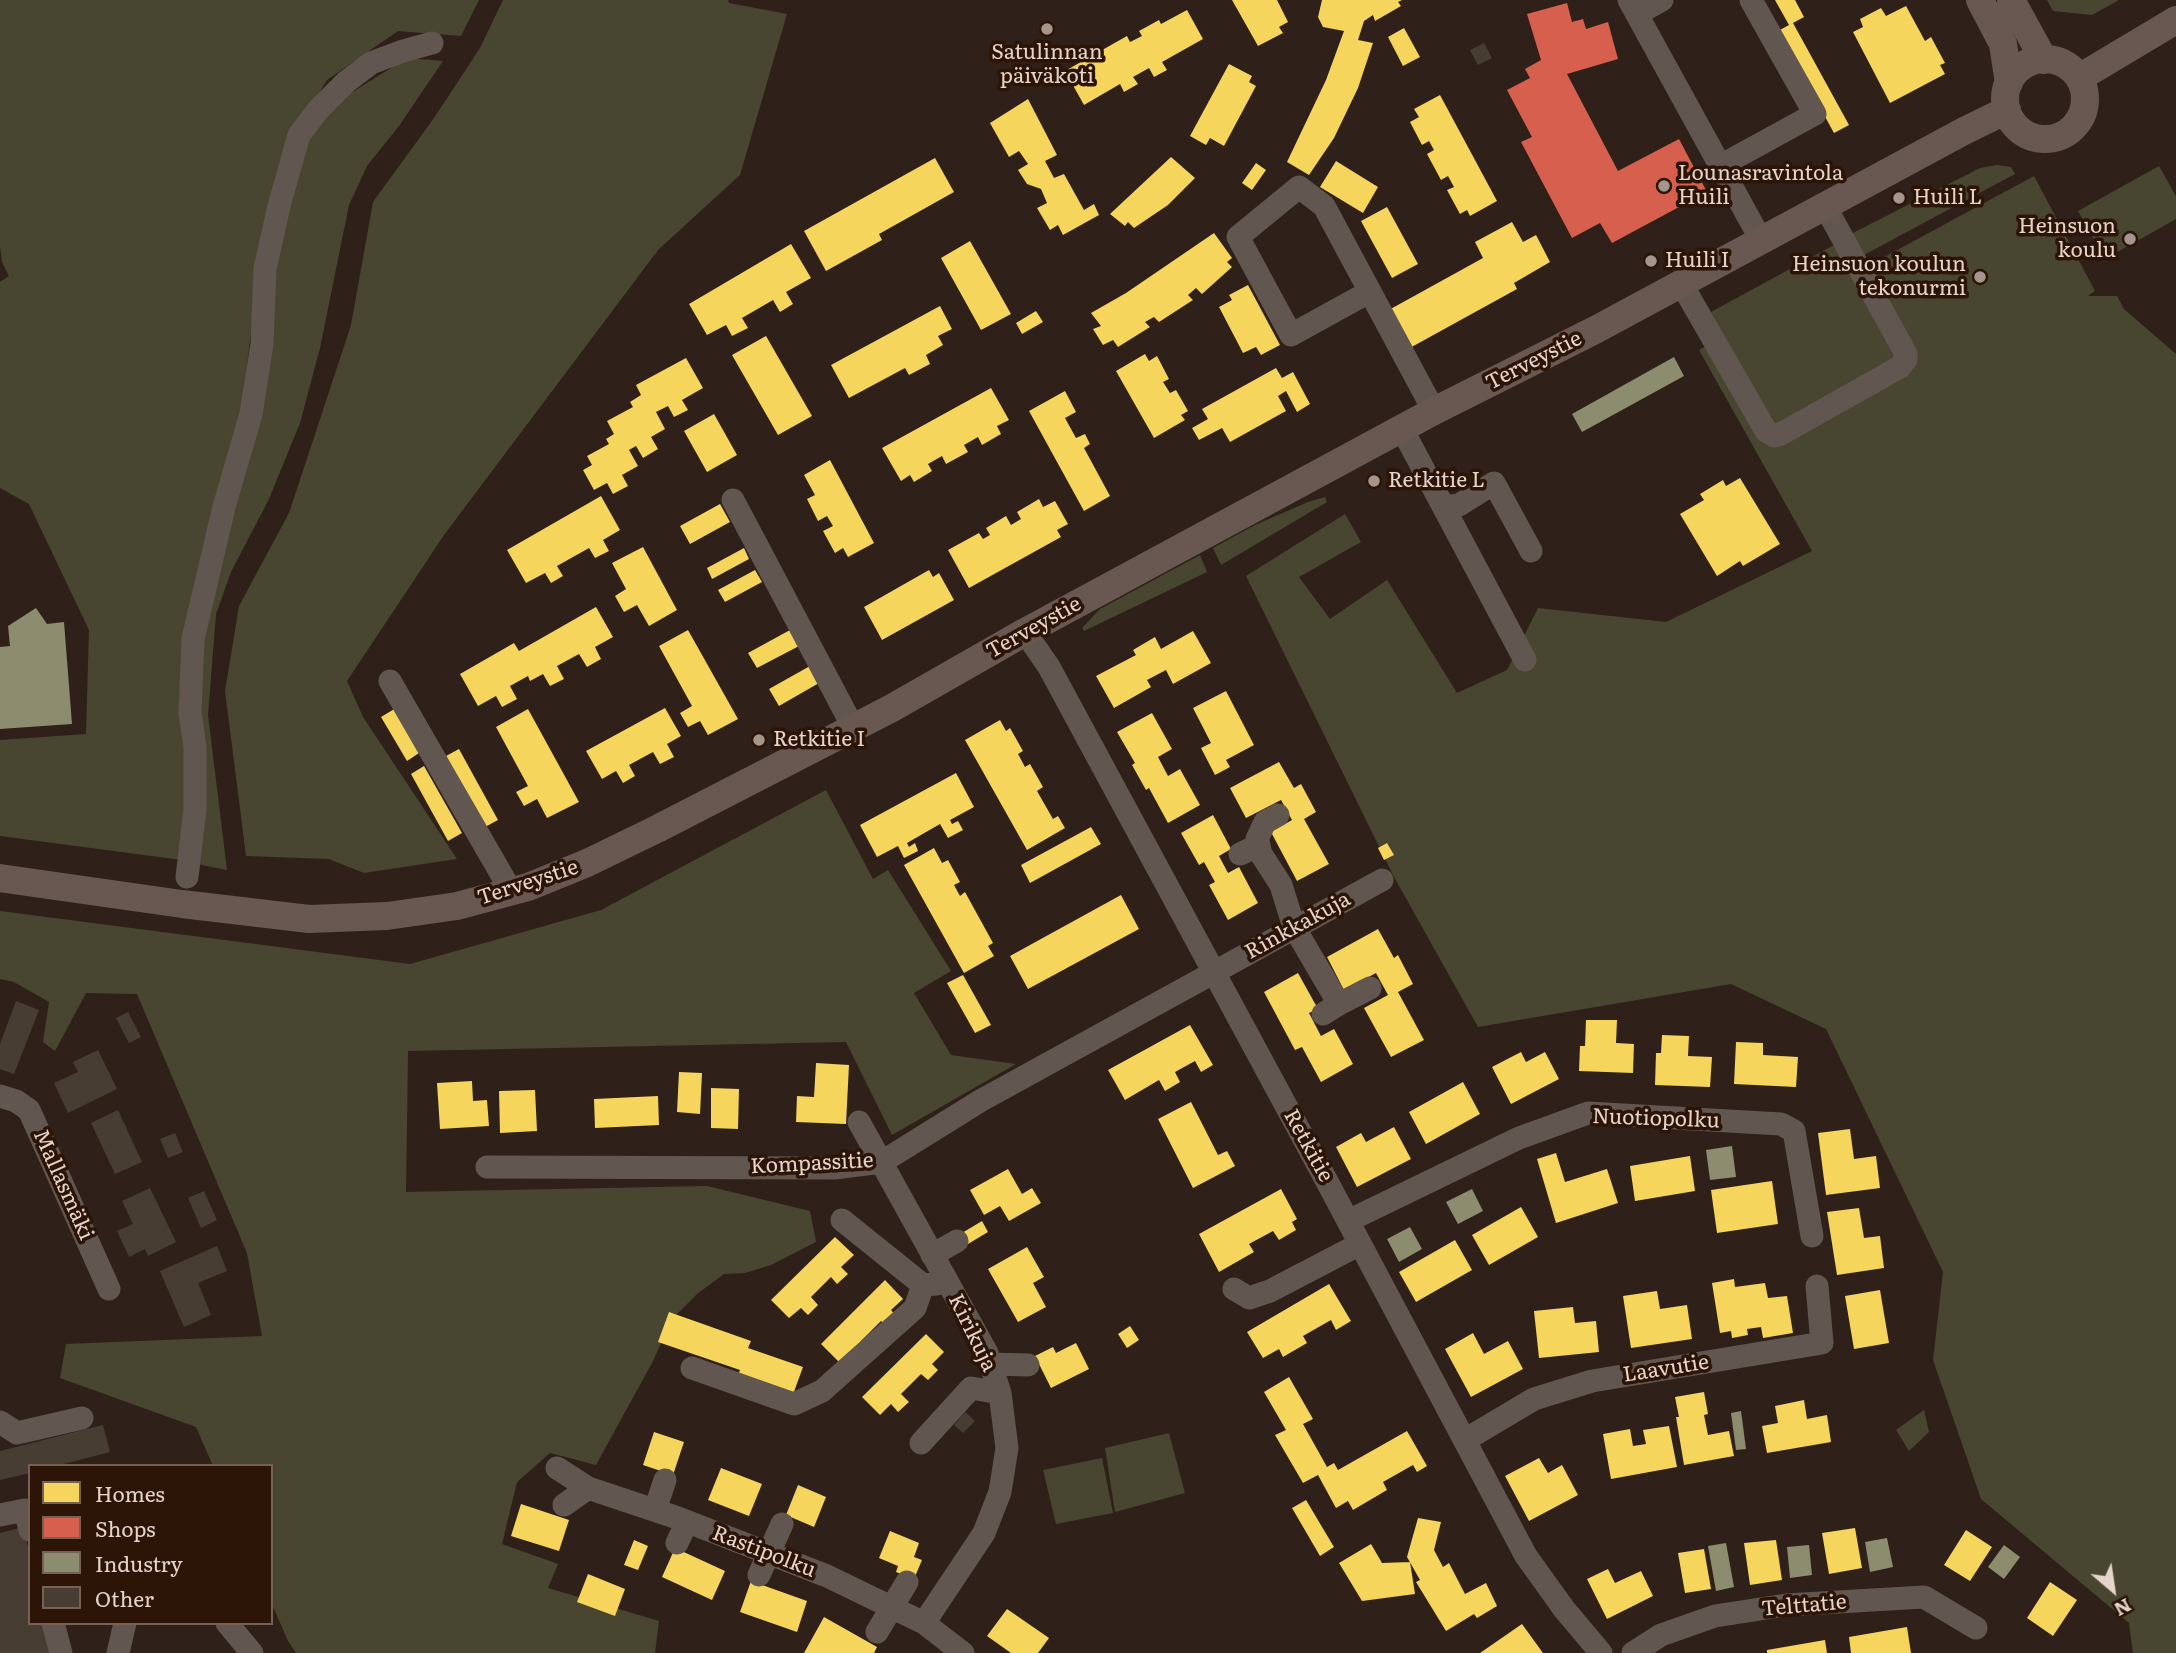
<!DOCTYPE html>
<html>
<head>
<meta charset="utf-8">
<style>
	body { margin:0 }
	#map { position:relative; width:2176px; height:1653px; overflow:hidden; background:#2f2119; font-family:Literata,serif }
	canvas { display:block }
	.legend { position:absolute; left:28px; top:1464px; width:245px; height:161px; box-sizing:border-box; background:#2c1407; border:2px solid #766155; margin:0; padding:9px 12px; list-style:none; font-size:21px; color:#e5d4cb }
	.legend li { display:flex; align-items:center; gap:14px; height:35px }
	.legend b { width:35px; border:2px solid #766155 }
	.north { position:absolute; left:2078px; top:1555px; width:70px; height:70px; -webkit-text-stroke:5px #2c1407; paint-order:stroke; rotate:151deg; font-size:19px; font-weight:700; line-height:28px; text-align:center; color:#e5d4cb }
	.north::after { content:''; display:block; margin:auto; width:24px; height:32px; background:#e5d4cb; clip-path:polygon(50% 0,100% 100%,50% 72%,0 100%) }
</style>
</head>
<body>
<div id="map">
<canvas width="2176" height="1653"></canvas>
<ul class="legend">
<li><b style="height:19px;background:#f6d55c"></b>Homes</li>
<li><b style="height:19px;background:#d6604d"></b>Shops</li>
<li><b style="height:19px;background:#8c8c6e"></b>Industry</li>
<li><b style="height:19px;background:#483d33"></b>Other</li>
</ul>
<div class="north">N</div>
</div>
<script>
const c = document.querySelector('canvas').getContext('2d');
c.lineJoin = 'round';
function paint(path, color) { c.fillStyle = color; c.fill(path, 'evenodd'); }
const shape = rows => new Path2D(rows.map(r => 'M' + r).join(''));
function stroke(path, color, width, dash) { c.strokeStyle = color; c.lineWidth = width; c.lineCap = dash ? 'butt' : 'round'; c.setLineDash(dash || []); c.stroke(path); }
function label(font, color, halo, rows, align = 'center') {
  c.font = font + ' Literata,serif'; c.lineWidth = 7; c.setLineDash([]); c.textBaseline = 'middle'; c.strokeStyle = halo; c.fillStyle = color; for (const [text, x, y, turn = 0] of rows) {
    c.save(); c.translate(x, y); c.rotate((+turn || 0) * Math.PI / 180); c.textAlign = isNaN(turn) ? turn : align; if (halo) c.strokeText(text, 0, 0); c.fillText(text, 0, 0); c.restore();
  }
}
paint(shape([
	[0,0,479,0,461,36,398,31,327,80,289,142,258,273,243,399,232,459,198,580,179,701,189,783,182,860,0,836,0,740,86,734,89,630,29,504,0,488,0,282,9,276,2,262,0,246],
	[503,0,728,0,729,3,787,14,740,175,658,250,444,535,347,681,363,717,457,859,364,873,329,859,246,856,225,691,239,606,289,513,351,325,373,202,434,118,480,48],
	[2047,0,2119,0,2092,15,2053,11],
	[407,58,443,61,399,126,367,166,349,205,320,348,300,423,269,499,231,572,216,614,208,715,227,870,197,864,200,644,291,197,306,143,338,101],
	[1997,165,2011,167,2015,174,1862,256,1849,235,1980,168],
	[2159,166,2176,196,2176,219,2105,259,2078,211],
	[2034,176,2095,291,2088,296,2117,296,2124,309,2176,354,2176,1653,2133,1653,2129,1623,1981,1499,1933,1360,1943,1272,1826,1029,1731,984,1478,1027,1393,875,1246,576,1345,514,1361,542,1299,577,1330,619,1387,580,1457,693,1507,670,1538,608,1666,622,1812,551,1699,350,1724,336,1711,312,1834,245,1851,275],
	[1325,497,1327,502,1221,565,1213,548,1255,525,1308,502],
	[1200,555,1207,572,1084,631,1082,628,1100,609],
	[826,790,873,879,888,870,951,971,914,993,951,1055,1016,1064,892,1135,846,1042,408,1051,406,1192,707,1186,810,1211,816,1242,771,1265,745,1273,724,1274,697,1294,672,1319,653,1361,596,1465,550,1453,517,1482,502,1544,558,1564,548,1588,659,1621,655,1653,296,1653,288,1641,271,1602,271,1466,213,1466,196,1427,60,1378,66,1344,262,1336,247,1253,137,994,86,993,55,1051,43,1042,49,1002,14,982,0,979,0,911,410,964,601,910],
	[1924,1410,1929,1432,1909,1451,1896,1430],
	[1169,1433,1185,1493,1115,1512,1105,1448],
	[1102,1458,1113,1513,1056,1524,1043,1470]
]), '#484630');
paint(shape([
	[1232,0,1277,0,1288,22,1279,27,1283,33,1258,46],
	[1322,0,1402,0,1398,2,1401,6,1375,21,1373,15,1364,21,1358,40,1373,43,1358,88,1334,138,1309,175,1287,162,1326,80,1344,31,1323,27,1318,17],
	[1775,0,1795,0,1804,17,1793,23,1849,125,1834,133,1778,31,1789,25],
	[1906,6,1925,41,1931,37,1945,63,1940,65,1945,74,1890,103,1853,32,1863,27,1860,19,1881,8,1886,16],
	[1187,10,1203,39,1162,62,1167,70,1154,77,1149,68,1133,77,1138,84,1124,92,1120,84,1084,105,1065,71,1127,36,1130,42,1142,36,1139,31,1159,20,1161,24],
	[1404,28,1420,57,1403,66,1388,37],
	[1229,64,1252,76,1249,82,1256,86,1224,146,1210,138,1206,145,1190,136],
	[1440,95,1497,201,1470,216,1467,210,1460,214,1447,190,1454,187,1448,176,1441,180,1427,154,1434,150,1429,141,1422,145,1410,122,1419,117,1414,109],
	[1028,99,1057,155,1045,161,1054,178,1064,174,1084,210,1094,204,1099,215,1063,235,1058,225,1050,230,1037,208,1047,203,1041,189,1027,184,1018,170,1028,164,1019,151,1009,157,990,123],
	[1171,157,1195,178,1168,205,1134,228,1128,222,1125,226,1110,214],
	[935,158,954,192,879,234,882,240,826,271,804,231],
	[1336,161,1378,187,1363,213,1320,187],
	[1256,163,1266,170,1252,190,1242,183],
	[1387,207,1418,264,1392,278,1361,221],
	[1512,222,1523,242,1536,235,1550,262,1514,283,1517,289,1408,349,1387,311,1483,258,1475,242],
	[1214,233,1232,258,1227,262,1232,267,1202,294,1196,288,1188,295,1193,300,1159,322,1154,317,1145,322,1150,327,1118,347,1113,340,1103,345,1093,329,1101,326,1091,313,1126,293],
	[970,241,1011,314,981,330,941,258],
	[791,244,811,278,786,292,793,304,780,312,773,300,742,318,748,328,732,336,726,325,707,335,689,304],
	[1248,285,1280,345,1261,355,1256,347,1243,353,1219,307,1232,300,1229,295],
	[940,306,952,329,938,336,943,345,926,355,930,364,909,375,905,368,849,398,831,365],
	[1036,311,1043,322,1022,334,1016,323],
	[766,336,812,416,778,435,732,355],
	[1145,354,1149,361,1157,356,1169,379,1163,382,1170,393,1176,390,1188,411,1181,415,1185,420,1154,438,1116,371],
	[686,358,703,388,682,400,688,410,674,417,668,406,656,412,665,429,651,437,658,449,643,458,636,446,629,450,638,466,622,475,628,486,613,494,607,483,594,490,583,470,592,465,587,456,609,444,606,439,614,434,607,421,633,407,630,402,641,395,636,385],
	[1276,368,1282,378,1293,372,1310,404,1297,412,1286,391,1278,396,1286,411,1230,442,1222,428,1199,440,1192,428,1208,419,1202,409],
	[991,388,1009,420,997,426,1001,434,982,445,978,437,964,445,968,452,946,464,942,456,928,464,932,471,914,482,910,475,901,481,882,448],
	[1065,391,1076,412,1065,418,1076,438,1085,434,1090,444,1084,448,1110,496,1084,511,1029,411],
	[714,414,737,455,707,472,684,431],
	[830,460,874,543,848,557,843,548,835,553,823,531,833,526,827,516,818,521,807,499,815,495,804,475],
	[1740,478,1780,544,1743,566,1740,561,1717,576,1680,514,1704,500,1700,494,1723,480,1726,486],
	[601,496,620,530,603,540,609,551,595,558,589,548,557,566,563,576,551,583,545,573,526,583,507,550],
	[1039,499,1043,507,1055,501,1068,524,1057,530,1061,537,969,588,948,550,979,533,983,539,990,535,986,528,1006,516,1011,525,1021,519,1017,512],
	[720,504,730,522,690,544,680,526],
	[643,547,677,610,649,626,637,605,624,612,615,596,626,589,612,563],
	[744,548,749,559,712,579,707,568],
	[755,570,762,582,725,602,718,590],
	[929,570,933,577,939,573,954,600,882,640,864,607],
	[596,607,613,637,595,647,601,659,587,667,579,654,557,666,564,679,550,686,543,674,530,681,528,676,510,686,517,699,502,707,496,696,478,706,460,674,514,643,519,651],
	[688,630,738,719,708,735,700,721,688,727,680,713,692,706,659,646],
	[790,630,799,646,757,668,748,653],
	[1193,631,1211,663,1173,684,1166,670,1147,680,1151,687,1114,708,1096,676,1136,655,1133,650,1155,637,1161,649],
	[810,666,819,683,779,706,769,689],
	[1226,691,1254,745,1226,760,1230,767,1215,775,1201,748,1211,743,1193,708],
	[396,708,422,751,407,761,381,717],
	[665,708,681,736,667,744,674,757,660,764,653,752,629,765,635,776,623,783,616,771,602,779,586,751],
	[528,709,579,802,547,818,537,799,524,806,516,792,528,786,496,727],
	[1152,713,1172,749,1158,757,1168,776,1180,769,1200,805,1168,823,1149,788,1146,790,1132,765,1135,763,1117,732],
	[1000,720,1006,731,1010,728,1023,751,1018,754,1025,767,1030,764,1043,787,1037,791,1053,819,1058,816,1065,828,1027,850,965,740],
	[459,749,498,820,485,827,446,756],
	[1279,762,1294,788,1301,784,1316,812,1304,819,1329,864,1297,881,1271,832,1292,820,1281,800,1246,818,1230,788],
	[424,766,462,833,448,841,411,774],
	[956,773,974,807,950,820,952,824,958,821,963,830,948,838,940,824,907,843,909,847,915,843,918,851,904,858,898,846,877,857,860,825],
	[1213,815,1231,849,1219,856,1228,873,1239,867,1258,903,1228,920,1209,885,1215,882,1204,862,1199,865,1181,833],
	[1091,827,1101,844,1030,883,1021,865],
	[1387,843,1394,855,1384,860,1378,848],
	[934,848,942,863,948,860,960,882,954,885,960,896,965,892,993,943,988,946,994,956,964,973,904,865],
	[1121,895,1139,929,1028,989,1010,956],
	[1378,929,1394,958,1398,955,1413,984,1398,992,1424,1040,1391,1057,1364,1008,1388,995,1376,973,1344,990,1327,957],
	[1298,973,1318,1009,1309,1013,1321,1036,1334,1029,1353,1064,1321,1082,1302,1047,1295,1050,1264,992],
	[963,975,991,1025,975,1033,947,983],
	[1586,1020,1617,1020,1616,1043,1634,1044,1633,1073,1579,1071,1580,1046,1585,1046],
	[1190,1025,1213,1065,1201,1072,1195,1061,1175,1072,1180,1082,1165,1091,1159,1080,1125,1100,1108,1070],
	[1662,1035,1689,1036,1688,1056,1712,1057,1710,1087,1655,1085,1656,1053,1661,1053],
	[1736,1042,1763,1043,1763,1055,1798,1057,1796,1087,1734,1084],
	[1521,1052,1526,1062,1545,1052,1559,1079,1511,1104,1492,1067],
	[816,1063,849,1065,846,1124,796,1122,797,1096,814,1097],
	[679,1072,702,1073,700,1114,677,1112],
	[472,1081,473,1101,487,1100,489,1126,440,1129,437,1083],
	[1463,1082,1480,1114,1426,1144,1409,1112],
	[711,1088,739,1089,738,1129,711,1128],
	[535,1090,537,1131,500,1133,499,1091],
	[658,1096,659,1125,595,1128,594,1099],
	[1191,1102,1218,1155,1227,1151,1235,1166,1193,1188,1158,1119],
	[1394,1127,1411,1159,1357,1187,1336,1147,1361,1133,1366,1142],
	[1850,1129,1854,1159,1876,1156,1880,1188,1826,1195,1818,1133],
	[1556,1153,1565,1182,1607,1169,1618,1203,1556,1223,1537,1159],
	[1690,1156,1695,1191,1635,1201,1630,1166],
	[1008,1169,1022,1194,1032,1188,1041,1203,1009,1221,1000,1206,984,1215,970,1190],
	[1772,1181,1778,1224,1717,1233,1711,1190],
	[1281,1189,1297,1219,1292,1222,1296,1230,1279,1240,1273,1231,1249,1244,1254,1252,1219,1272,1199,1234],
	[1521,1207,1538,1237,1489,1265,1472,1235],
	[1859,1208,1864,1238,1880,1236,1884,1268,1837,1275,1827,1212],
	[982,1221,988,1232,968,1244,962,1233],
	[835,1237,854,1255,841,1267,848,1274,837,1284,831,1277,811,1297,818,1305,808,1315,801,1308,789,1318,771,1300],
	[1455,1240,1472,1270,1416,1302,1399,1272],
	[1027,1247,1044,1277,1033,1283,1046,1307,1018,1322,988,1269],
	[1734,1279,1735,1287,1765,1283,1768,1298,1787,1296,1793,1333,1763,1338,1761,1327,1747,1329,1748,1335,1732,1338,1731,1331,1720,1333,1712,1283],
	[885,1280,903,1299,891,1310,897,1317,887,1327,881,1321,861,1341,868,1348,839,1362,821,1344],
	[1329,1284,1351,1321,1336,1330,1331,1320,1303,1336,1307,1343,1283,1357,1279,1349,1263,1358,1247,1332],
	[1880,1290,1889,1343,1854,1349,1845,1296],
	[1657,1291,1660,1309,1687,1305,1692,1339,1631,1348,1623,1296],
	[1573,1307,1575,1323,1596,1321,1599,1352,1539,1358,1534,1311],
	[669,1312,751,1341,748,1348,803,1367,791,1400,736,1380,740,1370,658,1342],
	[1130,1326,1139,1340,1127,1348,1118,1334],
	[1473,1333,1484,1354,1508,1341,1523,1369,1471,1397,1445,1349],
	[926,1334,944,1352,932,1364,938,1370,928,1380,921,1374,901,1394,909,1402,898,1412,891,1404,880,1415,862,1397],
	[1076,1343,1089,1369,1051,1388,1035,1356,1053,1347,1056,1353],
	[1289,1377,1313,1419,1303,1424,1327,1467,1334,1463,1338,1470,1407,1431,1427,1466,1417,1472,1413,1465,1383,1482,1387,1490,1353,1510,1348,1501,1336,1508,1318,1475,1303,1483,1275,1435,1286,1430,1264,1392],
	[1704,1392,1708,1414,1704,1415,1708,1435,1729,1431,1734,1456,1684,1465,1676,1417,1679,1417,1675,1397],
	[1804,1400,1807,1419,1827,1415,1831,1442,1767,1453,1762,1426,1778,1423,1775,1406],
	[1669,1426,1677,1467,1611,1479,1603,1434,1630,1429,1633,1446,1646,1444,1643,1430],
	[654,1432,684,1442,673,1475,643,1465],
	[1539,1458,1548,1473,1562,1465,1578,1495,1529,1521,1505,1476],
	[721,1468,762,1484,749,1516,708,1500],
	[798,1485,826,1497,814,1527,786,1515],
	[1306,1500,1334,1547,1320,1556,1292,1508],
	[521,1504,569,1520,559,1551,511,1536],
	[1418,1518,1441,1522,1434,1550,1443,1567,1449,1563,1465,1594,1486,1583,1497,1606,1477,1618,1474,1614,1446,1631,1416,1582,1420,1580,1407,1557],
	[1855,1528,1862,1568,1829,1574,1822,1533],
	[1966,1530,1992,1547,1970,1581,1944,1565],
	[890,1531,919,1543,914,1557,922,1560,914,1579,896,1572,898,1566,879,1558],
	[634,1540,648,1546,638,1570,624,1565],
	[1776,1540,1782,1580,1750,1585,1744,1543],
	[1371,1544,1382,1563,1410,1562,1415,1594,1362,1601,1339,1563],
	[675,1548,725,1571,712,1600,662,1577],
	[1704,1549,1711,1589,1685,1593,1678,1553],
	[1608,1569,1615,1583,1641,1571,1653,1596,1607,1619,1587,1579],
	[588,1574,625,1589,615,1616,577,1602],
	[751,1581,807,1601,797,1632,740,1612],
	[2050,1582,2077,1600,2053,1636,2027,1618],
	[1007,1609,1049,1638,1038,1653,1011,1653,987,1636],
	[824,1617,877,1647,874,1653,804,1653],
	[1522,1624,1543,1653,1480,1653],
	[1907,1627,1911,1653,1851,1653,1849,1637],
	[1825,1640,1827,1653,1767,1653,1767,1650]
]), '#f6d55c');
paint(shape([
	[1567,3,1572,22,1583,19,1586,29,1608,22,1618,59,1567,74,1618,171,1679,139,1707,192,1612,243,1600,223,1572,238,1521,142,1532,137,1507,90,1530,78,1525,69,1541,60,1527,14]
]), '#d6604d');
paint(shape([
	[1674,357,1684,376,1582,432,1572,414],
	[36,608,47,624,64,622,72,724,0,729,0,647,10,646,8,626],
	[1732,1146,1736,1177,1710,1180,1706,1150],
	[1472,1189,1483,1211,1458,1224,1446,1202],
	[1410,1227,1422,1249,1399,1262,1387,1239],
	[1741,1411,1746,1449,1736,1450,1731,1413],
	[1887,1538,1893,1567,1870,1572,1865,1542],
	[1726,1543,1734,1587,1716,1591,1708,1546],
	[1809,1545,1812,1575,1790,1578,1787,1547],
	[2004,1545,2020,1557,2004,1579,1988,1567]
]), '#8c8c6e');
paint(shape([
	[1484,43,1492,58,1478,65,1470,50],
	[16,1001,39,1010,14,1074,0,1069,0,1044],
	[128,1012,141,1037,129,1043,116,1018],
	[98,1050,117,1089,68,1113,54,1083,78,1072,73,1062],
	[118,1110,142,1162,115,1174,91,1123],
	[175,1133,183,1152,168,1158,160,1139],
	[150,1188,176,1242,148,1256,145,1249,129,1257,117,1231,133,1224,122,1201],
	[204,1191,217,1220,201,1228,188,1198],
	[217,1246,227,1271,198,1283,211,1315,184,1327,160,1271],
	[965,1412,975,1421,963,1433,954,1425],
	[103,1425,110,1452,56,1466,30,1466,30,1473,0,1480,0,1451],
	[23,1527,30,1555,30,1623,47,1623,55,1653,0,1653,0,1533]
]), '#483d33');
stroke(shape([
	[1629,0,1761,240],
	[1637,14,1662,0],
	[1720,166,1815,114,1751,0],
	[1681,283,1766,431,1774,436,1779,435,1900,367,1906,359,1906,354,1825,206],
	[1369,292,1291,335,1238,237,1299,187,1324,206,1434,411],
	[1402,429,1525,660],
	[733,500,853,727],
	[1444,507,1459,505,1494,483,1531,551],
	[1025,632,1049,667,1331,1189,1526,1556,1564,1609,1601,1653],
	[390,681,511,891],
	[1278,815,1265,822,1257,839,1261,854,1281,885,1294,927,1339,1004,1323,1014],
	[1240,854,1259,845],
	[187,877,195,809,195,747,190,713,193,639,224,507,251,414,262,344,265,269,279,206,299,135,318,110,346,82,371,63,403,51,432,43],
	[1339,1004,1370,988],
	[0,1096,16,1101,29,1110,109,1289],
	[859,1122,987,1353,1000,1393,1007,1448,1000,1492,984,1533,924,1623],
	[487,1167,834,1168,882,1162,980,1101,1382,880],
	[842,1220,923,1285,937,1284],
	[1348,1221,1519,1138,1588,1113,1781,1124,1794,1131,1812,1236],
	[932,1255,957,1241],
	[1234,1289,1249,1298,1270,1291,1360,1244],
	[990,1364,1028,1365],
	[692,1368,794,1404,822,1391,915,1308,923,1285],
	[0,1422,17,1433,82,1418],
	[1465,1440,1534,1399,1592,1381,1822,1343,1817,1286],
	[921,1443,971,1388,1000,1393],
	[557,1468,588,1488,678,1518,827,1576,924,1623,963,1653],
	[564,1505,588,1488],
	[655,1510,665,1480],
	[0,1515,25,1510,30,1530],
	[677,1543,687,1522],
	[759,1575,782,1524],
	[53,1623,61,1653],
	[227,1623,252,1653],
	[877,1632,907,1582],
	[118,1653,125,1623],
	[1633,1653,1661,1635,1715,1616,1786,1605,1924,1597,1976,1628]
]), '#615750', 23);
stroke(shape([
	[1980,0,2003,44,2009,83],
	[2011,0,2044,60],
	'2005 99a40 40 0 1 1 80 0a40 40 0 1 1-80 0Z',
	[2079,78,2176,20],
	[0,878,182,904,309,919,387,916,457,906,528,887,587,863,657,829,892,708,1025,632,1434,411,1597,329,1964,131,2007,110]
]), '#695752', 28);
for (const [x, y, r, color] of [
	[1047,29,7,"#a5958d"],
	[1664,186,7,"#a5958d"],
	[1899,198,7,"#a5958d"],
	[2130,239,7,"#a5958d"],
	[1651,261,7,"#a5958d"],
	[1980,277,7,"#a5958d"],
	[1374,481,7,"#a5958d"],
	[759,740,7,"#a5958d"]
]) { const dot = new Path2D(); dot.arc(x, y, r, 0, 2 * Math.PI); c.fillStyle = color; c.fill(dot); stroke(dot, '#2c1407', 2.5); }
label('21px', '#e5d4cb', '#2c1407', [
	["Satulinnan",1047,53,"center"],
	["päiväkoti",1047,77,"center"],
	["Lounasravintola",1678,174],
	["Huili",1678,198],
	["Huili L",1913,198],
	["Heinsuon",2116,227,"right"],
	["koulu",2116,251,"right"],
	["Huili I",1665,261],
	["Heinsuon koulun",1966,265,"right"],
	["tekonurmi",1966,289,"right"],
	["Retkitie L",1388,481],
	["Retkitie I",773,740]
], 'left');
label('21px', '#e5d4cb', '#2c1407', [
	["Terveystie",1534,361,-27],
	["Terveystie",1034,628,-29],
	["Terveystie",528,883,-18],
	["Rinkkakuja",1298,926,-29],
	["Nuotiopolku",1656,1119,2],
	["Retkitie",1308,1146,61],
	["Kompassitie",812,1164,-3],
	["Mallasmäki",63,1185,66],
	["Kirikuja",972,1333,64],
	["Laavutie",1666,1369,-9],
	["Rastipolku",764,1552,21],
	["Telttatie",1804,1606,-5]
]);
</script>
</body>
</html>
